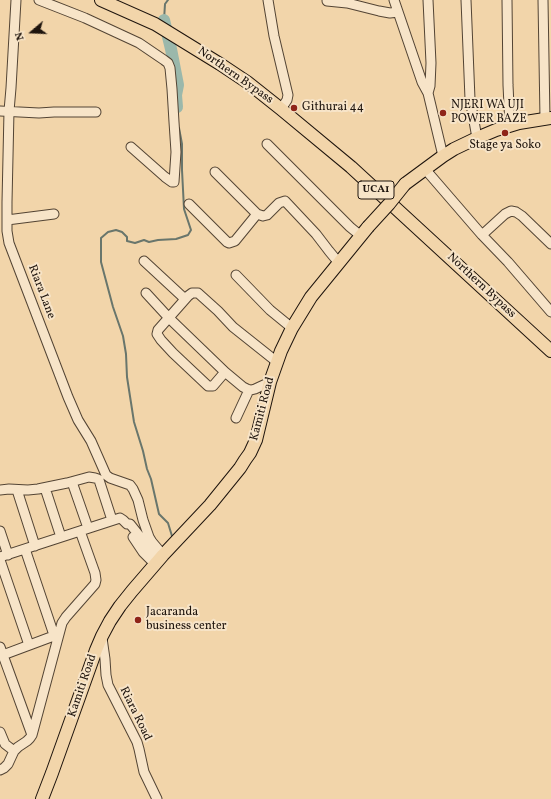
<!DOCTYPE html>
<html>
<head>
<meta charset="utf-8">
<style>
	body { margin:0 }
	#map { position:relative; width:551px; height:799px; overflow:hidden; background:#f2d5aa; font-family:Vollkorn,serif }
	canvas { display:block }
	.north { position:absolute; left:12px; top:12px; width:40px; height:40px; -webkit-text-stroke:3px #f7e4c8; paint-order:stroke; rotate:251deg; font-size:11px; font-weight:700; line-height:16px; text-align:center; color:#1e140d }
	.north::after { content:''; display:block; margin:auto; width:14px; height:18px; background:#1e140d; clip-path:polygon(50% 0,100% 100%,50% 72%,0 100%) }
</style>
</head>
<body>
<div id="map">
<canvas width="551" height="799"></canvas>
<div class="north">N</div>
</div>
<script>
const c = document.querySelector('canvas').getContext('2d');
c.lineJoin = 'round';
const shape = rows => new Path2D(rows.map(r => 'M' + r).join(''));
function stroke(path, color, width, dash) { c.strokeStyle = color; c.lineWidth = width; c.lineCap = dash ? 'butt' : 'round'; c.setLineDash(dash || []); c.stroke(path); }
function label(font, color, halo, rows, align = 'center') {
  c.font = font + ' Vollkorn,serif'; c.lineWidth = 4; c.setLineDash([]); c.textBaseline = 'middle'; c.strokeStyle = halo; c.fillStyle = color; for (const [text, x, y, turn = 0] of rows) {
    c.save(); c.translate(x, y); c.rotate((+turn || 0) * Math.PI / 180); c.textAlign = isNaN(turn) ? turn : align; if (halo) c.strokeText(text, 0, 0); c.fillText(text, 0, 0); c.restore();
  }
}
stroke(shape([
	[164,20,165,4,168,0],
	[172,536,168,523,159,514,151,479,147,469,143,451,134,422,127,377,126,354,123,336,113,307,101,262,101,238,108,232,116,230,122,232,127,237,127,241,135,243,144,240,149,242,158,240,176,239,188,235,191,230,184,209,182,170,182,144,179,128]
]), '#69766c', 2);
stroke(shape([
	[164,20,171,49,178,85,176,95,177,107]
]), '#9bb8ab', 12);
const minor = shape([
	[16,0,11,88,9,111,7,202,7,231,9,243,68,397,78,420,91,441,106,475,110,478,130,485,133,489,138,500,143,520,149,537,152,542,163,555],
	[39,0,85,18,139,43,164,60,168,63,170,68,172,89,174,122,176,152,174,182,172,182,165,177,131,147],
	[268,0,274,36,288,95,287,100,281,109],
	[394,0,422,82,428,93,443,156],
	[428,0,431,63,430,86,428,93],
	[466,0,470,99,477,138],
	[507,0,508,85,510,126],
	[543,0,545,119],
	[327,1,347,3,379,11,390,13,398,12],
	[0,111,39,113,54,112,96,112],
	[267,144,350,227,361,236],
	[425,169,482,235,508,262,551,312],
	[215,172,257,214,263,216,267,215,279,203,285,201,316,234,329,251,339,263],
	[189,204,227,242,229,243,235,241,257,214],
	[7,220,54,214],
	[482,235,505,214,511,211,516,212,522,216,551,244],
	[144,261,185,299],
	[236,275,270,310,292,328],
	[146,293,169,318,225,372,243,387,247,389,251,390,255,389,270,382],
	[225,372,213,386,208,386,173,353,161,340,157,334,158,330,188,296,192,293,198,293,218,311,233,327,277,362],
	[236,418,249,390],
	[72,482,88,528],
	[45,488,61,537],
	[0,490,9,489,28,490,38,489,67,483,89,477,95,478,98,479,99,480,112,520],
	[17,490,35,546],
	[0,531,8,555],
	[133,537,143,552,155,564],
	[25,549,54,635],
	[0,557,120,518,123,520,127,524,130,524,149,548,154,553],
	[0,560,29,645],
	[102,638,105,659,106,675,108,685,137,742,139,749,144,772,157,799],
	[0,647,32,735],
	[0,656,59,634],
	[0,732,5,744,14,751,18,747,27,741,30,738,32,735,62,623,66,617,95,584,96,580,95,573,80,531],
	[0,770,4,768,8,764,14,751]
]);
const major = shape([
	[101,0,155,24,220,64,247,82,281,109,351,167,551,351],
	[405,184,443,156,454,149,477,138,496,130,519,123,551,118],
	[42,799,52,773,96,650,102,636,110,621,120,606,132,591,163,555,210,505,240,468,245,460,250,453,256,440,270,382,281,351,292,328,311,297,368,227]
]);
stroke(minor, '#534434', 11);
stroke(major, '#1e140d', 14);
stroke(minor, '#f7e4c8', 9);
stroke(major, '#f2d5aa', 12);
const majorBridge = shape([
	[368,227,389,204,405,184]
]);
stroke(majorBridge, '#1e140d', 14, []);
stroke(majorBridge, '#f2d5aa', 12);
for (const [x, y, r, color] of [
	[294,108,4,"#8f2418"],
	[443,113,4,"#8f2418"],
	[505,133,4,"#8f2418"],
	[138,620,4,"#8f2418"]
]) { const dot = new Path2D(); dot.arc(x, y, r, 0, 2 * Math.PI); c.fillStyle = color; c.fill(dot); stroke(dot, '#f7e4c8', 1.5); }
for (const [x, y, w] of [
	[376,190,36]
]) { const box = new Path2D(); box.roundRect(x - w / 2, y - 9, w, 18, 3); c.fillStyle = '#f7e4c8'; c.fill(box); stroke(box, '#1e140d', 1); }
label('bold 11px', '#1e140d', null, [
	["UCA1",376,190]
]);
label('12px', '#1e140d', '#f7e4c8', [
	["Northern Bypass",235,76,35],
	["Northern Bypass",481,286,43],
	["Riara Lane",41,292,69],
	["Kamiti Road",263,409,-75],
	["Kamiti Road",83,686,-71],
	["Riara Road",135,714,64]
]);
label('12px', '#1e140d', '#f7e4c8', [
	["NJERI WA UJI",451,106],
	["POWER BAZE",451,120],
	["Githurai 44",302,108],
	["Stage ya Soko",505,146,"center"],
	["Jacaranda",146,613],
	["business center",146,627]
], 'left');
</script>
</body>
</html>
